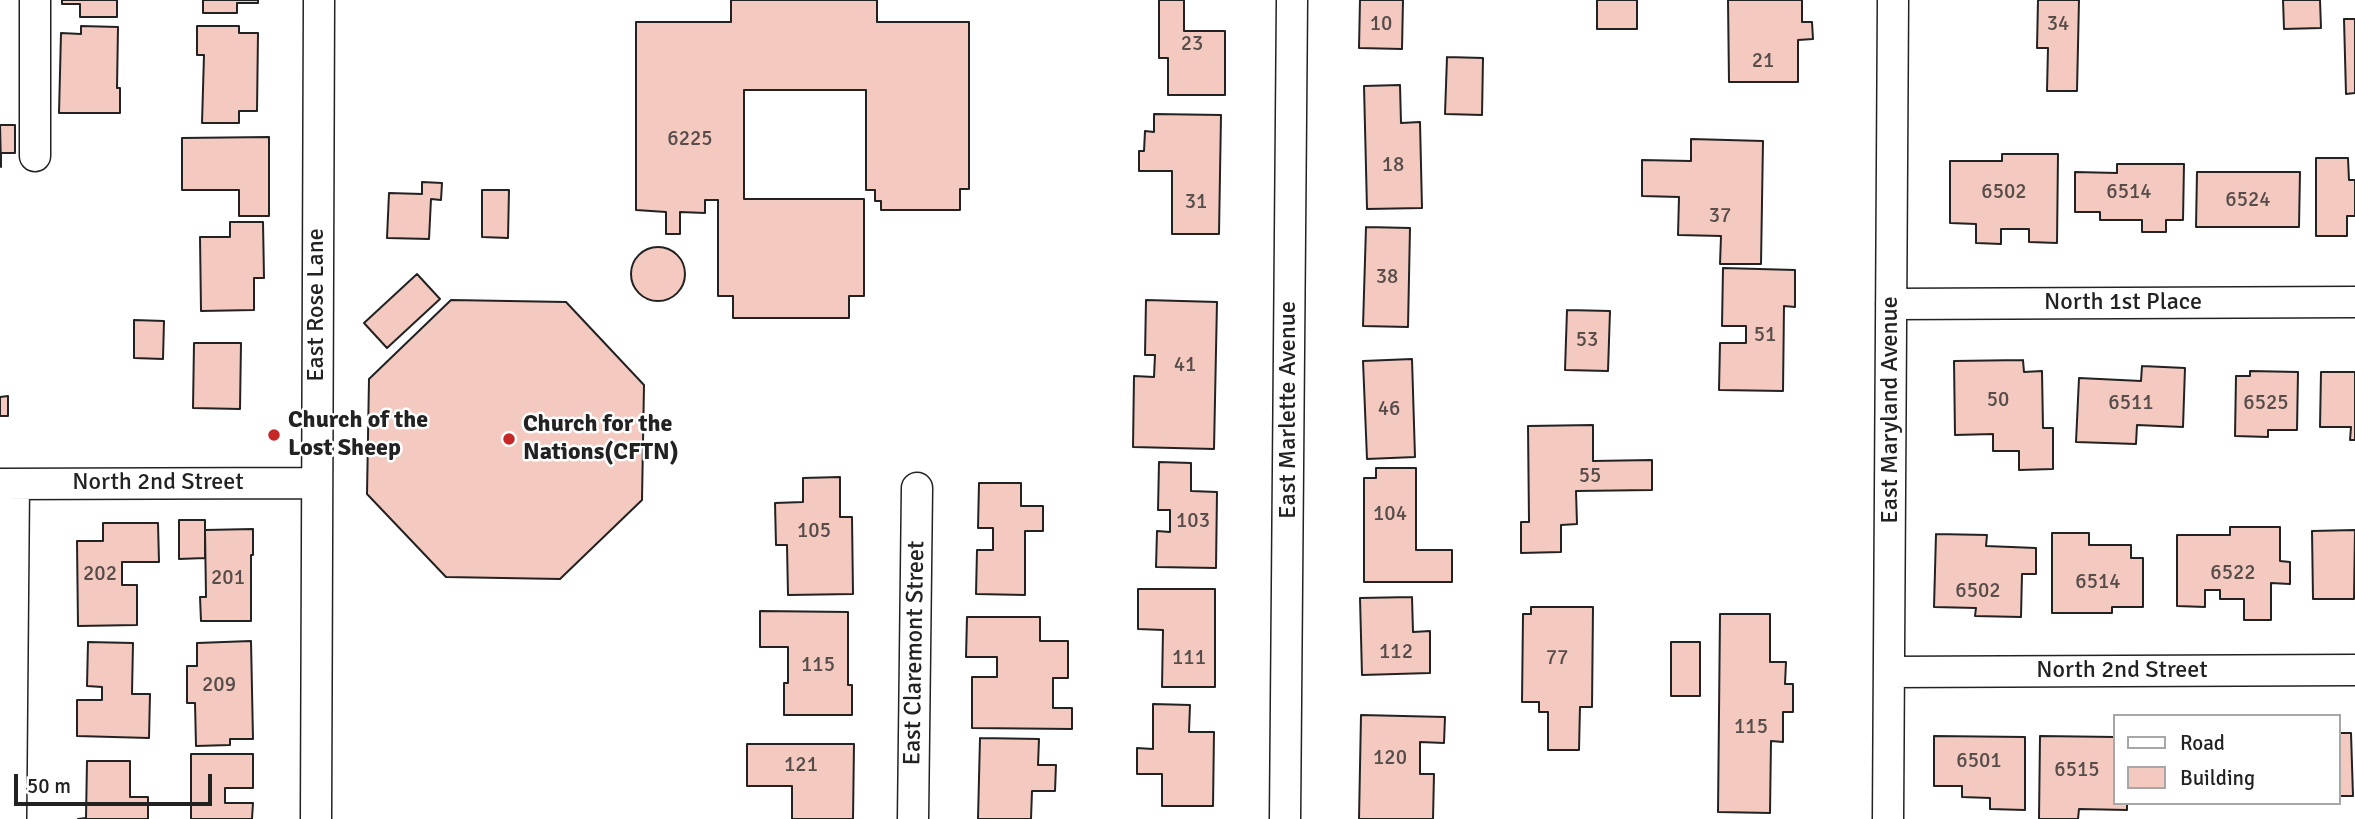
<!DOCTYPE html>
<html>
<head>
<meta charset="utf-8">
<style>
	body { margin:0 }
	#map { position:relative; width:2355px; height:819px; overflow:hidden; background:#fff; font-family:Signika,sans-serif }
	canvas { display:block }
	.legend { position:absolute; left:2113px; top:714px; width:228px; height:91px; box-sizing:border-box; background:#fff; border:2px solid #a7a7a7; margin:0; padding:9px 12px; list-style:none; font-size:21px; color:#222 }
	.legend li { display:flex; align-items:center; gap:14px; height:35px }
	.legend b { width:35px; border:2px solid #a7a7a7 }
	.scale { position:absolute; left:14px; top:774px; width:198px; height:32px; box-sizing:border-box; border:4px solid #222; border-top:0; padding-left:9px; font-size:21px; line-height:24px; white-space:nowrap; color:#222; -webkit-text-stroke:5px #fff; paint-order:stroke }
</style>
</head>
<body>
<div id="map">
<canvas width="2355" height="819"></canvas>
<ul class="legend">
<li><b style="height:9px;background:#fff"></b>Road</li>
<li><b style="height:19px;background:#f3c9c0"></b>Building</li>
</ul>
<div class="scale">50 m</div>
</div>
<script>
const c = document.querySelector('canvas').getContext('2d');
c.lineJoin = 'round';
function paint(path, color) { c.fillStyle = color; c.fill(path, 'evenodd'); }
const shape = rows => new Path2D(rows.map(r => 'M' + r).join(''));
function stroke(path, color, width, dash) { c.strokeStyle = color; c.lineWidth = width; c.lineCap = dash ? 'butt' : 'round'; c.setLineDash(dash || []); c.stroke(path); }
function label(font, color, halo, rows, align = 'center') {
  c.font = font + ' Signika,sans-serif'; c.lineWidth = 5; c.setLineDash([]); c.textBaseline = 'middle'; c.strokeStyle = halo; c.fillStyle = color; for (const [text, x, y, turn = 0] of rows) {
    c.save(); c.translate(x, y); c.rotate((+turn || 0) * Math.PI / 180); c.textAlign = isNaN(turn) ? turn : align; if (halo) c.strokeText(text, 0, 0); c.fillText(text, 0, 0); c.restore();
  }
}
const building = shape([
	[62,0,117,0,117,17,80,17,80,4,62,4,62,0],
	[203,0,258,0,258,3,237,3,237,13,203,13,203,0],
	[731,0,877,0,877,22,969,22,969,189,960,189,960,210,881,210,881,201,875,201,875,190,866,190,866,90,744,90,744,199,864,199,864,296,849,296,849,318,733,318,733,296,718,296,718,200,705,200,705,213,680,212,680,234,666,234,666,212,636,210,636,22,731,22,731,0],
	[1159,0,1184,0,1184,31,1225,31,1225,95,1168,95,1168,58,1159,58,1159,0],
	[1360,0,1403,0,1402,49,1359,48,1360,0],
	[1597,0,1637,0,1637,29,1597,29,1597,0],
	[1728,0,1802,0,1802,22,1812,22,1813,39,1798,40,1798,82,1729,82,1728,0],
	[2038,0,2079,0,2077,91,2047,91,2048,48,2037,48,2038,0],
	[2283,0,2320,0,2321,28,2284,29,2283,0],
	[2344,19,2355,19,2355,93,2346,94,2344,19],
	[81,26,118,27,117,88,120,88,120,113,59,113,61,33,81,34,81,26],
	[197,26,239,26,239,33,258,33,257,111,239,111,239,123,202,123,204,55,197,55,197,26],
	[1447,57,1483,58,1482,115,1445,114,1447,57],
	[1400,85,1401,123,1420,122,1422,208,1367,209,1364,86,1400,85],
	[1154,114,1221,115,1219,234,1172,234,1172,171,1139,171,1139,151,1144,151,1145,131,1154,132,1154,114],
	[0,125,15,125,15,153,1,153,1,167,0,125],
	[269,137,269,216,239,216,239,190,182,190,182,138,269,137],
	[1691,139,1763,141,1761,264,1720,264,1721,236,1678,235,1679,197,1642,196,1642,160,1691,161,1691,139],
	[2002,154,2058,154,2057,243,2029,242,2029,229,2001,229,2001,244,1976,243,1976,224,1950,223,1950,161,2002,161,2002,154],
	[2316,158,2348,158,2349,180,2355,180,2355,216,2347,216,2347,236,2316,236,2316,158],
	[2117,164,2184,164,2183,220,2166,220,2166,232,2142,232,2142,220,2100,220,2100,212,2075,212,2075,172,2117,173,2117,164],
	[2197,172,2300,172,2299,227,2196,227,2197,172],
	[422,182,442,183,441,200,431,199,429,239,387,238,389,193,422,194,422,182],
	[482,190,509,190,508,238,482,237,482,190],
	[230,222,263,222,264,278,254,278,254,310,201,311,200,237,230,237,230,222],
	[1366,227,1410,228,1408,327,1363,326,1366,227],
	'631 274a27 27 0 1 1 54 0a27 27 0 1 1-54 0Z',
	[1723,268,1795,270,1795,307,1784,306,1783,391,1719,390,1720,343,1746,343,1746,326,1722,326,1723,268],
	[417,274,440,299,387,348,364,323,417,274],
	[451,300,566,302,644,385,642,500,560,579,446,577,367,494,369,379,451,300],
	[1146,300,1217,302,1214,449,1133,447,1134,376,1154,377,1155,355,1145,355,1146,300],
	[1567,310,1610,311,1608,371,1565,370,1567,310],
	[134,320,164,321,163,359,134,358,134,320],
	[194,343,241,343,240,409,193,408,194,343],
	[1412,359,1415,457,1367,459,1363,361,1412,359],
	[2023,360,2024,372,2042,371,2043,428,2053,428,2053,469,2019,470,2019,451,1993,451,1993,434,1955,435,1954,361,2023,360],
	[2142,366,2185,368,2183,427,2137,425,2136,444,2076,442,2079,378,2141,381,2142,366],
	[2250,371,2298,372,2297,430,2268,430,2268,437,2235,436,2236,376,2250,376,2250,371],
	[2321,372,2355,372,2355,440,2350,440,2351,427,2320,427,2321,372],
	[8,396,8,416,0,416,0,397,8,396],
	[1593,425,1593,461,1652,460,1652,490,1576,491,1577,524,1561,525,1561,552,1521,553,1521,522,1529,522,1528,426,1593,425],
	[1159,462,1191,463,1191,491,1217,492,1216,568,1156,567,1157,531,1170,532,1170,510,1158,510,1159,462],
	[1376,468,1416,468,1416,550,1452,550,1452,582,1364,582,1364,478,1376,478,1376,468],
	[840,477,840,517,852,517,853,594,788,595,787,545,776,545,775,503,803,502,803,478,840,477],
	[979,483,1021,483,1021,506,1043,506,1043,531,1025,531,1025,595,976,594,977,550,993,550,993,528,978,528,979,483],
	[179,520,205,520,205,558,179,559,179,520],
	[103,523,158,523,159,562,122,562,122,585,137,585,137,625,78,626,77,541,103,541,103,523],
	[2230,527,2280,527,2280,561,2290,562,2290,584,2271,583,2271,620,2244,620,2244,599,2220,599,2220,590,2205,590,2205,607,2177,606,2177,535,2230,535,2230,527],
	[253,529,253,555,251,555,251,621,201,621,200,597,206,597,205,530,253,529],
	[2355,530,2354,599,2313,599,2312,531,2355,530],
	[2052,533,2089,533,2089,545,2131,545,2131,558,2143,558,2143,607,2112,607,2112,613,2052,613,2052,533],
	[1936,534,1987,535,1986,546,2036,548,2036,574,2022,574,2021,617,1975,616,1976,608,1934,607,1936,534],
	[1138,589,1215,589,1215,687,1162,687,1163,630,1138,629,1138,589],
	[1412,597,1413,632,1430,631,1430,673,1362,675,1360,598,1412,597],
	[1531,607,1593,607,1592,707,1580,707,1579,750,1548,750,1548,712,1539,712,1539,702,1522,702,1523,614,1531,614,1531,607],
	[760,611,848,612,848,685,852,685,852,715,784,715,784,683,788,683,788,647,760,647,760,611],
	[1720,614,1770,614,1770,662,1786,662,1785,684,1793,684,1793,712,1783,712,1783,742,1771,741,1770,813,1718,812,1720,614],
	[967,617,1040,617,1040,641,1068,641,1068,678,1053,678,1053,708,1072,708,1072,729,972,728,972,677,997,677,997,657,966,657,967,617],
	[251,641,253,739,230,739,230,745,196,746,195,703,187,703,187,666,197,666,197,643,251,641],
	[88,642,133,643,132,694,150,694,149,738,77,736,77,700,102,700,102,687,87,686,88,642],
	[1671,642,1700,642,1700,696,1671,696,1671,642],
	[1153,704,1190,705,1189,732,1214,732,1213,806,1162,806,1162,774,1137,774,1137,748,1153,749,1153,704],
	[1361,715,1445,717,1444,743,1420,742,1420,774,1434,774,1433,819,1359,819,1361,715],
	[2339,733,2351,733,2353,796,2339,796,2339,733],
	[1934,736,2025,737,2025,810,1990,809,1990,798,1962,797,1962,786,1934,786,1934,736],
	[2040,736,2115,737,2115,803,2127,803,2127,810,2079,809,2078,819,2039,819,2040,736],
	[980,738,1039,739,1038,765,1056,765,1055,791,1032,791,1031,819,978,819,980,738],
	[747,744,854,744,853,819,792,819,792,786,747,786,747,744],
	[191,754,253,754,253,788,225,788,225,803,253,803,252,819,191,819,191,754],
	[87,761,130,761,130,797,148,797,148,819,78,819,86,818,87,761]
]);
paint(building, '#f3c9c0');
stroke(building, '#222', 2);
const minor = shape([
	[35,156,35,0],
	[1891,304,2355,302],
	[0,484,316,483],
	[1889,672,2355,670],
	[11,819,14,484],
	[316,819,319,0],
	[913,819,917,488],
	[1285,819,1292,0],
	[1888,819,1893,0]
]);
stroke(minor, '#222', 33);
stroke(minor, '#fff', 30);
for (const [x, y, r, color] of [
	[274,435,7,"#c62828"],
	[509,439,7,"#c62828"]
]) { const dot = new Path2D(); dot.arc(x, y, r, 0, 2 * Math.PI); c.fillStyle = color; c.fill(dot); stroke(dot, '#fff', 2.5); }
label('21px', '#564c4a', null, [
	["10",1381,24],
	["34",2058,24],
	["23",1192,44],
	["21",1763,61],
	["6225",690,139],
	["18",1393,165],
	["6502",2004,192],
	["6514",2129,192],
	["6524",2248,200],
	["31",1196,202],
	["37",1720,216],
	["38",1387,277],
	["51",1765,335],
	["53",1587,340],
	["41",1185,365],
	["50",1998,400],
	["6511",2131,403],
	["6525",2266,403],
	["46",1389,409],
	["55",1590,476],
	["104",1390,514],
	["103",1193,521],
	["105",814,531],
	["6522",2233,573],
	["202",100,574],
	["201",228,578],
	["6514",2098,582],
	["6502",1978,591],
	["112",1396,652],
	["111",1189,658],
	["77",1557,658],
	["115",818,665],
	["209",219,685],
	["115",1751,727],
	["120",1390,758],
	["6501",1979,761],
	["121",801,765],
	["6515",2077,770]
]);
label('24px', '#222', '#fff', [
	["North 1st Place",2123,303],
	["East Rose Lane",317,305,-90],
	["East Marlette Avenue",1289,410,-90],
	["East Maryland Avenue",1891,410,-90],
	["North 2nd Street",158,483],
	["East Claremont Street",915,653,-89],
	["North 2nd Street",2122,671]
]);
label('bold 24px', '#222', '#fff', [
	["Church of the",288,421],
	["Lost Sheep",288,449],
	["Church for the",523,425],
	["Nations(CFTN)",523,453]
], 'left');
</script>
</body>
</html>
